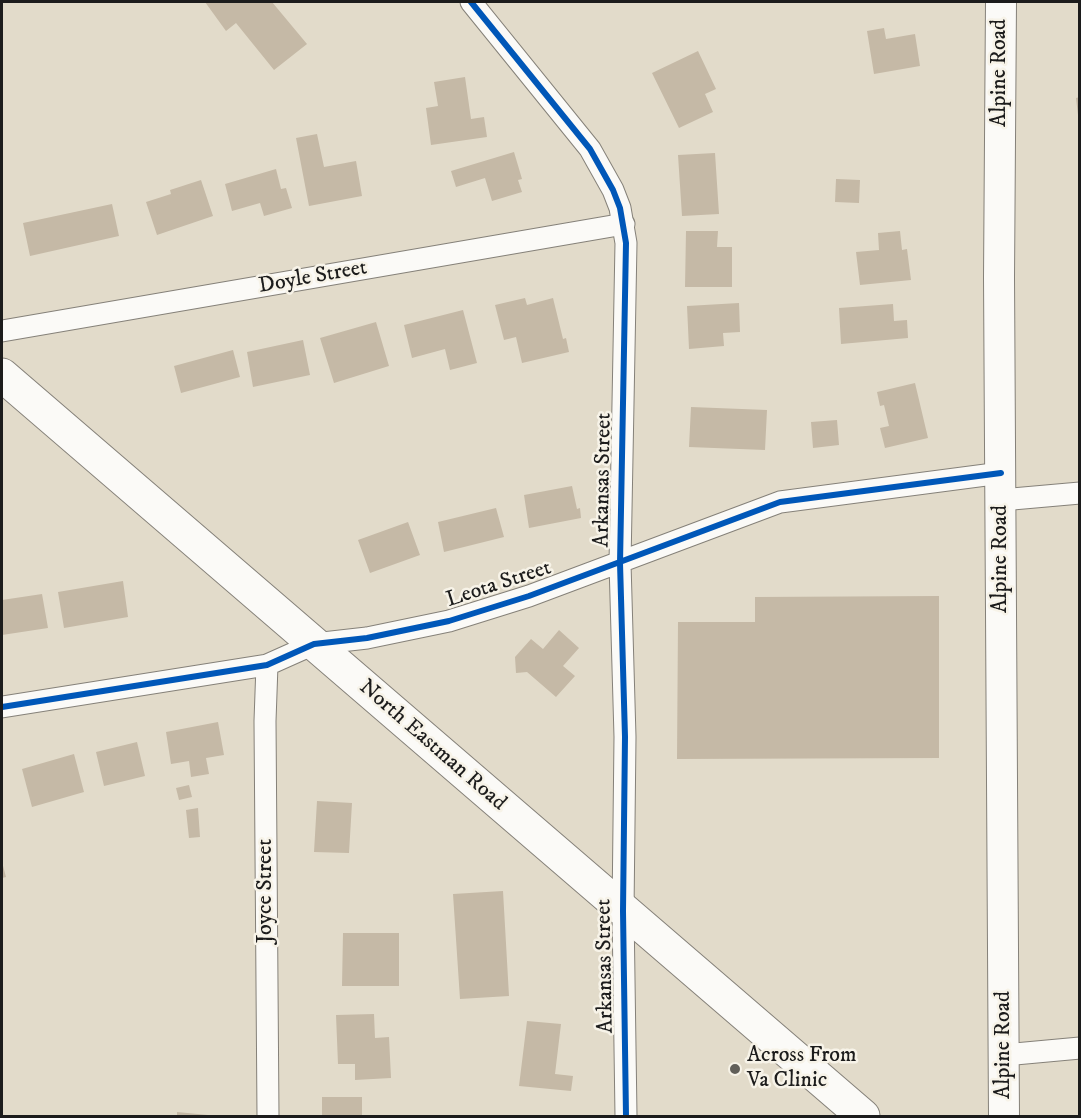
<!DOCTYPE html>
<html>
<head>
<meta charset="utf-8">
<style>
	body { margin:0 }
	#map { position:relative; width:1081px; height:1118px; overflow:hidden; background:#e2dbca; font-family:"IM FELL DW Pica",serif }
	canvas { display:block }
	.frame { position:absolute; inset:0; border:3px solid #1c1c1c; pointer-events:none }
</style>
</head>
<body>
<div id="map">
<canvas width="1081" height="1118"></canvas>
<div class="frame"></div>
</div>
<script>
const c = document.querySelector('canvas').getContext('2d');
c.lineJoin = 'round';
function paint(path, color) { c.fillStyle = color; c.fill(path, 'evenodd'); }
const shape = rows => new Path2D(rows.map(r => 'M' + r).join(''));
function stroke(path, color, width, dash) { c.strokeStyle = color; c.lineWidth = width; c.lineCap = dash ? 'butt' : 'round'; c.setLineDash(dash || []); c.stroke(path); }
function label(font, color, halo, rows, align = 'center') {
  c.font = font + ' "IM FELL DW Pica",serif'; c.lineWidth = 5; c.setLineDash([]); c.textBaseline = 'middle'; c.strokeStyle = halo; c.fillStyle = color; for (const [text, x, y, turn = 0] of rows) {
    c.save(); c.translate(x, y); c.rotate((+turn || 0) * Math.PI / 180); c.textAlign = isNaN(turn) ? turn : align; if (halo) c.strokeText(text, 0, 0); c.fillText(text, 0, 0); c.restore();
  }
}
paint(shape([
	[205,2,272,2,307,44,274,70,236,23,226,31],
	[884,28,886,39,915,34,920,66,874,74,867,31],
	[698,51,716,89,705,94,713,112,679,128,652,73],
	[465,77,471,119,484,117,487,137,431,145,426,108,438,106,434,82],
	[1080,97,1080,115,1078,115,1076,98],
	[317,134,324,167,356,161,362,196,309,206,296,138],
	[514,152,522,179,518,180,522,192,492,201,485,178,456,187,451,171],
	[715,153,719,214,682,216,678,155],
	[276,169,281,189,286,188,292,208,264,216,260,203,232,211,225,184],
	[836,179,860,180,859,203,835,202],
	[201,180,213,216,157,235,146,202,171,194,170,190],
	[112,204,119,236,30,256,23,223],
	[686,231,718,231,717,247,732,247,732,287,685,287],
	[900,231,902,250,907,249,911,280,860,285,856,252,879,250,878,233],
	[525,298,527,305,553,298,563,339,566,338,569,352,522,363,516,337,504,340,495,305],
	[739,303,740,332,723,333,724,346,689,349,687,306],
	[893,304,894,321,907,320,908,338,841,344,839,308],
	[463,310,477,363,450,370,445,349,412,358,404,325],
	[376,322,389,366,334,383,320,338],
	[303,340,310,375,253,387,247,352],
	[233,350,240,377,181,393,174,366],
	[915,383,928,438,885,448,880,428,889,426,884,405,880,406,877,392],
	[691,407,767,410,765,450,689,447],
	[837,420,839,445,813,448,811,422],
	[572,486,577,509,580,508,581,518,529,528,524,495],
	[496,508,504,537,444,552,438,522],
	[408,522,420,555,370,573,358,540],
	[123,581,128,617,64,628,58,592],
	[42,594,48,628,2,635,2,600],
	[939,596,939,758,677,759,678,622,755,622,755,597],
	[559,630,579,648,563,666,575,676,556,697,527,672,516,673,515,657,531,639,543,649],
	[218,722,224,755,206,758,209,774,191,777,189,761,171,764,166,732],
	[137,742,145,776,104,786,96,752],
	[74,754,84,792,32,807,22,769],
	[189,785,192,797,179,800,176,788],
	[317,801,352,803,349,853,314,852],
	[198,808,200,837,189,838,186,810],
	[2,862,6,877,2,878],
	[503,891,509,996,460,999,453,894],
	[343,933,399,933,399,986,342,986],
	[374,1014,375,1038,389,1037,391,1078,355,1080,355,1064,338,1064,336,1015],
	[527,1021,561,1024,555,1074,573,1076,571,1091,519,1086],
	[322,1097,362,1097,362,1116,322,1116],
	[177,1112,208,1115,207,1116,177,1116]
]), '#c5b9a6');
const street = shape([
	[471,2,590,149,613,190,620,208,626,243,620,563,625,737,623,911,626,1116],
	[2,331,624,224],
	[1001,500,1080,493],
	[267,665,265,721,268,1116],
	[2,707,267,665,314,644,367,638,449,621,529,596,780,502,1001,473],
	[1004,1055,1080,1048]
]);
const secondary = shape([
	[1001,2,999,277,1004,1116]
]);
const primary = shape([
	[2,375,863,1116]
]);
stroke(street, '#858179', 23);
stroke(secondary, '#858179', 32);
stroke(primary, '#858179', 35);
stroke(street, '#fbfaf7', 21);
stroke(secondary, '#fbfaf7', 30);
stroke(primary, '#fbfaf7', 33);
stroke(shape([
	[471,2,590,149,613,190,620,208,626,243,620,563,625,737,623,911,626,1116],
	[2,707,267,665,314,644,367,638,449,621,529,596,780,502,1001,473]
]), '#0057b8', 6);
for (const [x, y, r, color] of [
	[735,1069,6,"#615f59"]
]) { const dot = new Path2D(); dot.arc(x, y, r, 0, 2 * Math.PI); c.fillStyle = color; c.fill(dot); stroke(dot, '#f7f3e8', 2); }
label('22px', '#1c1c1c', '#f7f3e8', [
	["Alpine Road",1000,73,-90],
	["Doyle Street",313,278,-10],
	["Arkansas Street",604,480,-89],
	["Alpine Road",1001,559,-90],
	["Leota Street",499,585,-18],
	["North Eastman Road",432,746,41],
	["Joyce Street",266,891,-90],
	["Arkansas Street",606,966,-91],
	["Alpine Road",1004,1045,-90]
]);
label('22px', '#1c1c1c', '#f7f3e8', [
	["Across From",747,1056],
	["Va Clinic",747,1081]
], 'left');
</script>
</body>
</html>
